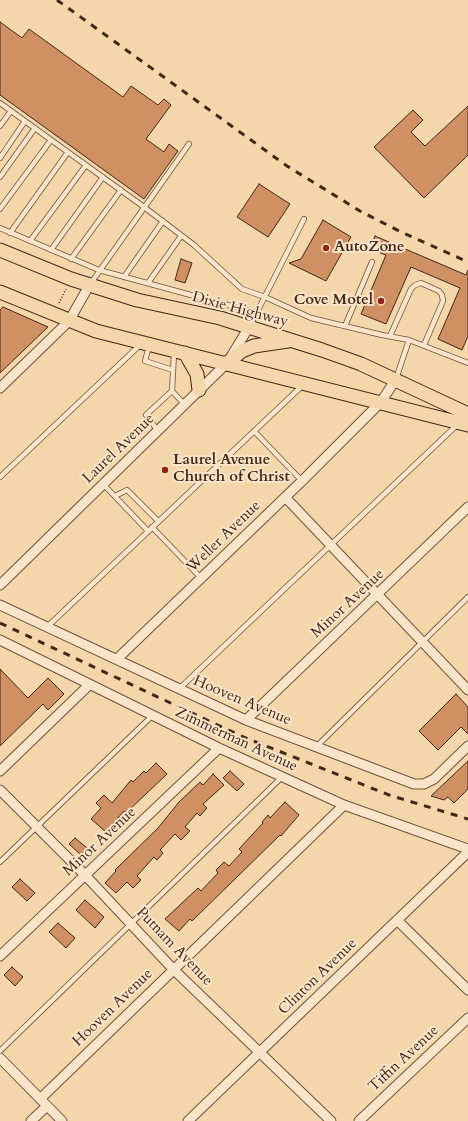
<!DOCTYPE html>
<html>
<head>
<meta charset="utf-8">
<style>
	body { margin:0 }
	canvas { display:block; background:#f4d6ab }
</style>
</head>
<body>
<canvas width="468" height="1121"></canvas>
<script>
const c = document.querySelector('canvas').getContext('2d');
c.lineJoin = 'round';
function paint(path, color) { c.fillStyle = color; c.fill(path, 'evenodd'); }
const shape = rows => new Path2D(rows.map(r => 'M' + r).join(''));
function stroke(path, color, width, dash) { c.strokeStyle = color; c.lineWidth = width; c.lineCap = dash ? 'butt' : 'round'; c.setLineDash(dash || []); c.stroke(path); }
function label(font, color, halo, rows, align = 'center') {
  c.font = font + ' Cardo,serif'; c.lineWidth = 4; c.setLineDash([]); c.textBaseline = 'middle'; c.strokeStyle = halo; c.fillStyle = color; for (const [text, x, y, turn = 0] of rows) {
    c.save(); c.translate(x, y); c.rotate((+turn || 0) * Math.PI / 180); c.textAlign = isNaN(turn) ? turn : align; if (halo) c.strokeText(text, 0, 0); c.fillText(text, 0, 0); c.restore();
  }
}
const building = shape([
	[0,22,22,38,29,29,123,97,131,86,158,105,164,99,171,105,146,139,164,152,169,144,178,151,144,199,0,95,0,22],
	[468,106,468,155,424,198,374,147,413,110,423,120,411,132,425,146,468,106],
	[259,184,290,204,268,237,237,217,259,184],
	[323,220,351,237,326,281,289,263,301,259,323,220],
	[375,236,466,275,468,270,468,336,462,350,438,339,460,288,411,267,386,324,361,314,386,255,370,249,375,236],
	[181,259,192,263,185,283,175,280,181,259],
	[3,307,48,327,0,373,0,310,3,307],
	[0,669,28,698,48,678,64,694,48,710,43,704,0,746,0,669],
	[456,694,468,707,468,734,461,727,438,750,419,731,456,694],
	[468,761,468,789,454,803,448,797,444,800,431,796,468,761],
	[156,763,167,774,126,813,124,811,106,832,91,819,101,808,96,803,104,795,112,803,131,780,133,782,144,771,146,773,156,763],
	[230,771,244,784,237,791,223,778,230,771],
	[213,774,224,785,203,804,207,808,200,816,197,813,185,827,190,831,181,840,175,834,160,850,163,853,157,860,154,857,137,876,141,880,133,888,127,882,116,893,105,883,116,871,115,870,158,828,179,802,200,782,203,785,213,774],
	[285,802,299,815,281,836,280,835,192,921,190,919,179,931,165,919,198,888,201,891,218,873,216,870,224,862,229,866,242,852,239,849,263,823,262,822,268,815,270,818,285,802],
	[75,838,87,848,81,855,69,844,75,838],
	[20,879,35,893,27,901,12,887,20,879],
	[85,900,104,917,95,928,76,910,85,900],
	[58,923,75,938,66,948,49,932,58,923],
	[12,967,23,977,15,986,4,975,12,967]
]);
paint(building, '#cf9063');
stroke(building, '#412717', 1);
const service = shape([
	[0,103,144,207,194,245,242,289,265,297,311,318,382,335,409,340,468,363],
	[0,126,11,111],
	[0,158,25,121],
	[0,177,35,128],
	[0,209,51,140],
	[0,228,99,270,257,313],
	[10,233,68,152],
	[30,241,86,165],
	[51,250,103,177],
	[71,259,121,190],
	[124,277,163,221],
	[91,283,189,144],
	[148,283,181,236],
	[250,326,304,219],
	[345,326,372,262],
	[390,336,411,289,415,285,421,283,439,291,442,295,443,301,424,345],
	[149,346,145,361,173,370],
	[396,379,409,340],
	[172,391,174,353],
	[158,431,146,415,172,391,185,405],
	[254,431,302,481],
	[0,477,141,344],
	[103,484,148,531],
	[115,496,127,490,158,521],
	[152,527,201,578],
	[47,627,303,385],
	[179,689,458,424],
	[316,747,468,597],
	[0,862,152,716],
	[0,1051,282,777]
]);
const minor = shape([
	[0,388,69,321,90,284],
	[286,498,468,690],
	[0,585,227,363,249,327],
	[0,605,246,720,414,784,424,784,434,779,468,746],
	[0,640,219,748,344,805,468,849],
	[117,659,302,481,381,402,396,379],
	[246,720,468,507],
	[0,771,89,685],
	[0,790,85,875,173,969,331,1121],
	[397,920,468,990],
	[0,956,219,748],
	[0,1058,62,1121],
	[40,1099,344,805],
	[31,1121,47,1106],
	[188,1121,468,852],
	[359,1121,468,1018]
]);
const primary = shape([
	[0,250,71,279,137,300,220,318,322,350,361,364,468,414],
	[0,292,96,331,468,425],
	[185,353,197,374,199,390],
	[227,363,242,351,254,346,288,341]
]);
stroke(service, '#6e533c', 6);
stroke(minor, '#6e533c', 11);
stroke(primary, '#412717', 15);
stroke(shape([
	[59,303,66,289]
]), '#412717', 1.5, [1, 2]);
stroke(service, '#f8e4c8', 4.5);
stroke(minor, '#f8e4c8', 9);
stroke(primary, '#f4d6ab', 13);
stroke(shape([
	[57,0,287,166,360,211,399,231,468,262],
	[0,623,241,736,389,795,468,819]
]), '#412717', 3, [7, 7]);
for (const [x, y, r, color] of [
	[326,248,4,"#8f2418"],
	[381,301,4,"#8f2418"],
	[165,470,4,"#8f2418"]
]) { const dot = new Path2D(); dot.arc(x, y, r, 0, 2 * Math.PI); c.fillStyle = color; c.fill(dot); stroke(dot, '#f8e4c8', 1.5); }
label('bold 15px', '#412717', '#f8e4c8', [
	["AutoZone",334,248],
	["Cove Motel",373,301,"right"],
	["Laurel Avenue",173,461],
	["Church of Christ",173,478]
], 'left');
label('15px', '#412717', '#f8e4c8', [
	["Dixie Highway",240,310,15],
	["Laurel Avenue",119,449,-44],
	["Weller Avenue",224,537,-44],
	["Minor Avenue",348,604,-43],
	["Hooven Avenue",242,701,23],
	["Zimmerman Avenue",236,740,25],
	["Minor Avenue",100,842,-43],
	["Putnam Avenue",174,947,46],
	["Clinton Avenue",318,977,-44],
	["Hooven Avenue",113,1008,-44],
	["Tiffin Avenue",404,1059,-43]
]);
</script>
</body>
</html>
